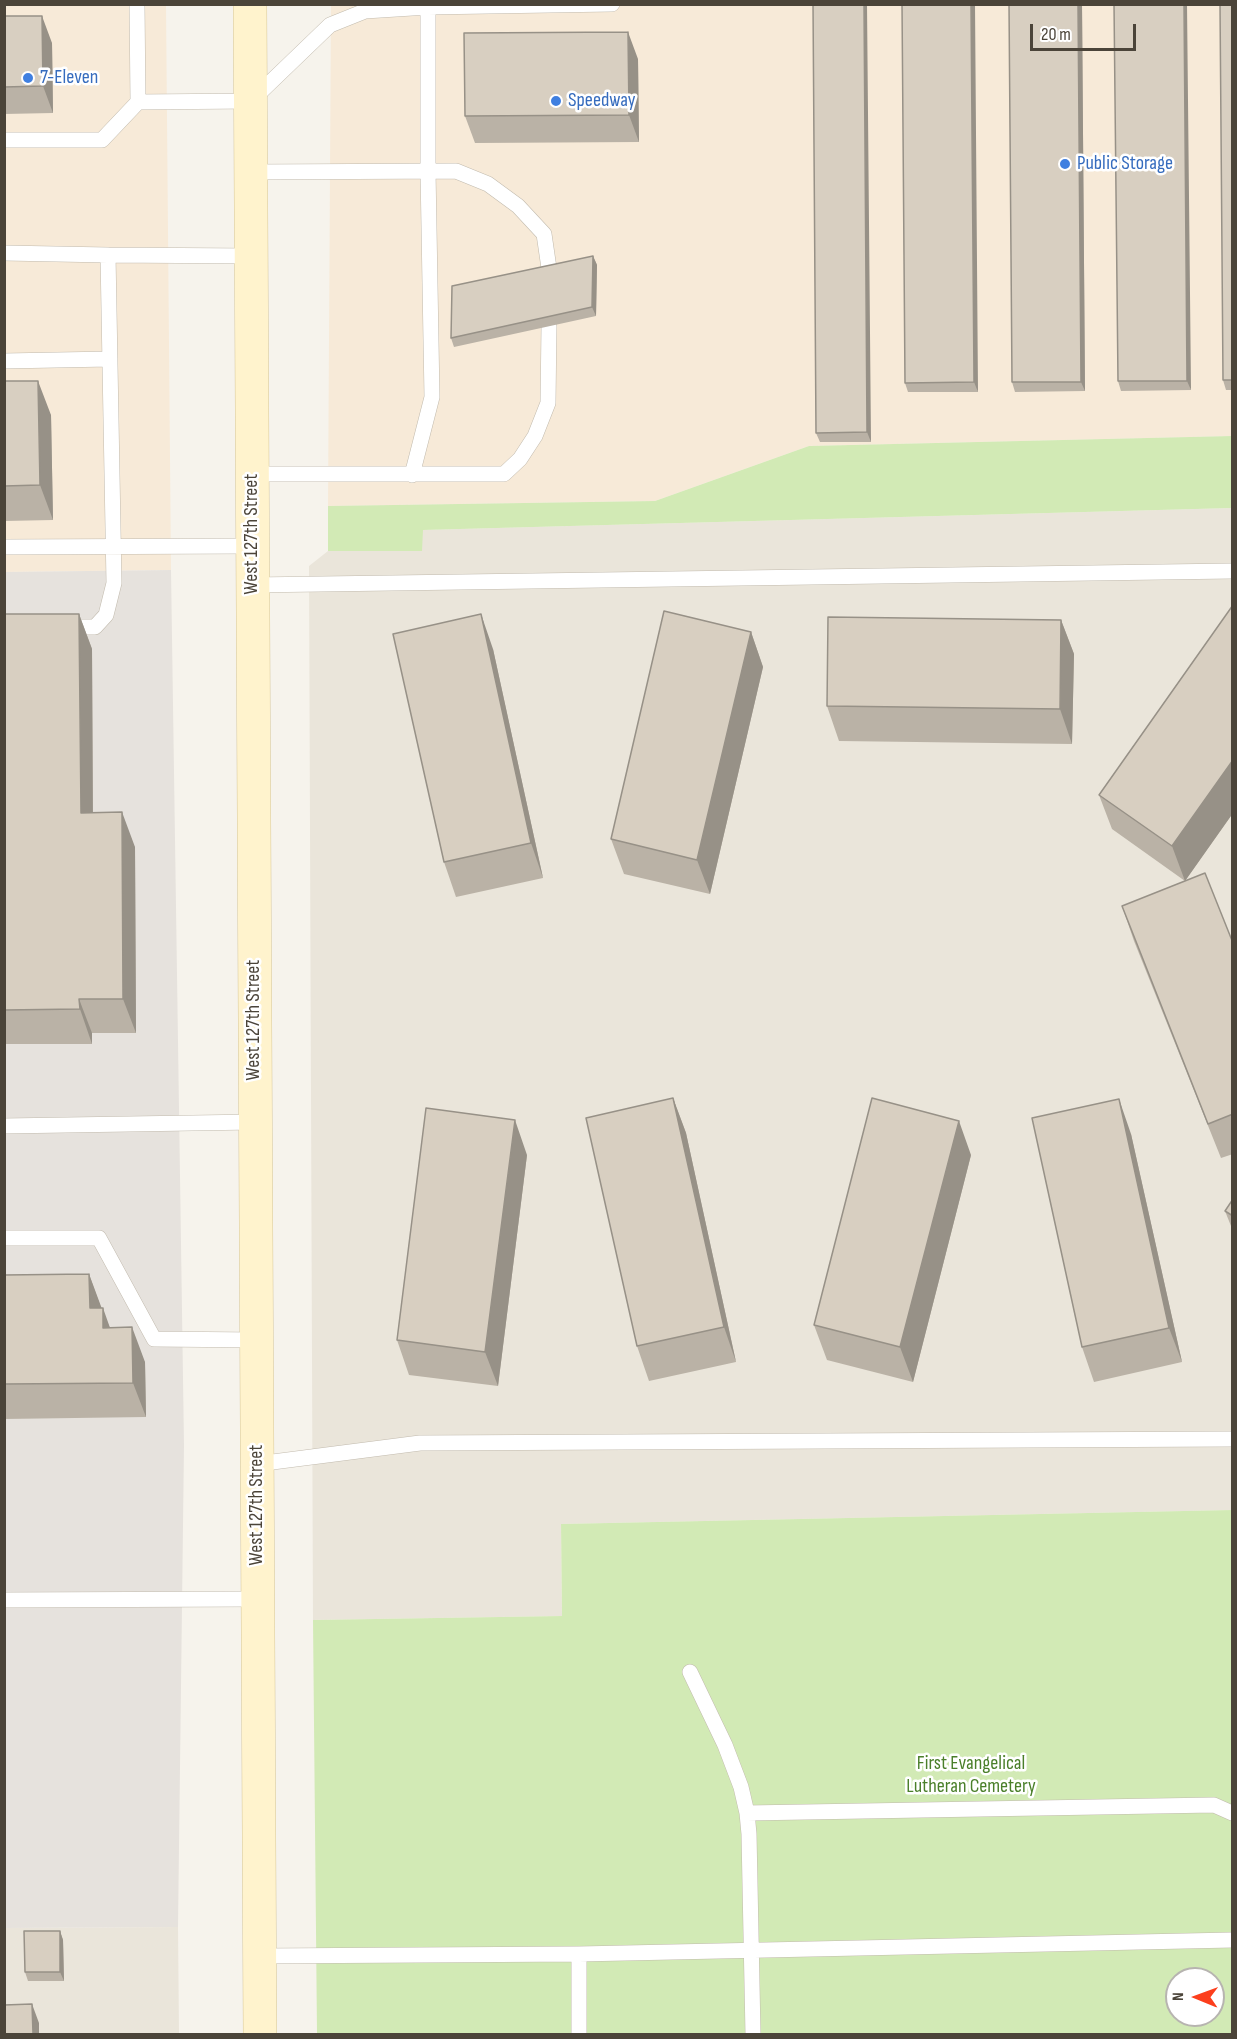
<!DOCTYPE html>
<html>
<head>
<meta charset="utf-8">
<style>
	body { margin:0 }
	#map { position:relative; width:1237px; height:2039px; overflow:hidden; background:#f6f3ec; font-family:"Sofia Sans Condensed",sans-serif }
	canvas { display:block }
	.frame { position:absolute; inset:0; border:6px solid #4b4439; pointer-events:none }
	.north { position:absolute; left:1165px; top:1967px; width:60px; height:60px; box-sizing:border-box; background:#fff; border:2px solid #b7b4b0; border-radius:50%; rotate:271deg; font-size:16px; font-weight:700; line-height:24px; text-align:center; color:#4b4439 }
	.north::after { content:''; display:block; margin:auto; width:21px; height:27px; background:#fc3f1d; clip-path:polygon(50% 0,100% 100%,50% 72%,0 100%) }
	.scale { position:absolute; left:1030px; top:24px; width:106px; height:27px; box-sizing:border-box; border:3px solid #4b4439; border-top:0; padding-left:8px; font-size:18px; line-height:21px; white-space:nowrap; color:#4b4439; -webkit-text-stroke:4px #fff; paint-order:stroke }
</style>
</head>
<body>
<div id="map">
<canvas width="1237" height="2039"></canvas>
<div class="frame"></div>
<div class="north">N</div>
<div class="scale">20 m</div>
</div>
<script>
const c = document.querySelector('canvas').getContext('2d');
c.lineJoin = 'round';
function paint(path, color) { c.fillStyle = color; c.fill(path, 'evenodd'); }
const shape = rows => new Path2D(rows.map(r => 'M' + r).join(''));
function stroke(path, color, width, dash) { c.strokeStyle = color; c.lineWidth = width; c.lineCap = dash ? 'butt' : 'round'; c.setLineDash(dash || []); c.stroke(path); }
function label(font, color, halo, rows, align = 'center') {
  c.font = font + ' "Sofia Sans Condensed",sans-serif'; c.lineWidth = 5; c.setLineDash([]); c.textBaseline = 'middle'; c.strokeStyle = halo; c.fillStyle = color; for (const [text, x, y, turn = 0] of rows) {
    c.save(); c.translate(x, y); c.rotate((+turn || 0) * Math.PI / 180); c.textAlign = isNaN(turn) ? turn : align; if (halo) c.strokeText(text, 0, 0); c.fillText(text, 0, 0); c.restore();
  }
}
paint(shape([
	[1232,508,1232,1510,561,1524,562,1616,313,1620,309,566,328,551,421,551,422,530],
	[178,1927,179,2034,5,2034,4,1928]
]), '#eae5da');
paint(shape([
	[4,5,166,5,171,570,5,572],
	[331,5,1232,5,1232,436,809,446,655,501,328,506]
]), '#f7ead8');
paint(shape([
	[171,570,184,1445,178,1927,5,1928,4,572]
]), '#e6e2dd');
paint(shape([
	[1232,436,1232,508,423,530,422,551,328,551,328,506,655,501,809,446],
	[1232,1510,1232,2034,317,2034,313,1620,562,1616,561,1524],
	[1177,1979,1213,1979,1213,2015,1177,2015]
]), '#d2eab5');
const service = shape([
	[137,4,138,102,251,101,330,25,365,11,428,7,428,171,432,397,412,475],
	[428,7,612,4],
	[4,140,102,140,138,102],
	[251,172,456,171,488,184,518,206,544,234,550,275],
	[4,253,108,255],
	[4,361,110,359],
	[252,474,504,474,520,459,535,436,548,403,549,326],
	[4,547,252,546],
	[252,585,1232,571],
	[64,627,95,627,106,615,114,583,108,255,251,256],
	[4,1126,255,1122],
	[4,1238,99,1238,154,1339,256,1340],
	[257,1464,420,1443,1232,1439],
	[4,1600,257,1599],
	[690,1672,725,1745,741,1787,747,1813,749,1834,753,2034],
	[747,1813,1214,1805,1232,1813],
	[579,1954,579,2034],
	[259,1956,579,1954,1232,1940]
]);
const secondary = shape([
	[250,4,260,2034]
]);
stroke(service, '#c2bbae', 16);
stroke(secondary, '#d6c79b', 34);
stroke(service, '#fff', 15);
stroke(secondary, '#fff3cd', 33);
paint(shape([
	[813,4,871,442,820,442,816,433],
	[902,4,978,392,908,392,905,383],
	[1009,4,1082,4,1085,391,1015,392,1012,382],
	[1114,4,1191,390,1121,391,1118,381],
	[1233,4,1233,390,1226,390,1223,380],
	[4,16,52,43,53,113,4,114],
	[638,59,639,142,475,143,465,116],
	[593,256,597,265,596,316,454,347,451,338],
	[4,381,51,415,53,520,4,521],
	[1233,605,1233,813,1185,881,1112,829,1099,795],
	[4,614,79,614,92,649,93,813,135,847,136,1033,92,1033,92,1044,4,1044],
	[1061,620,1074,654,1072,744,839,741,827,706],
	[751,632,763,667,710,894,624,874,611,839],
	[493,649,543,878,456,897,444,862],
	[1122,906,1233,943,1233,1154,1221,1158,1134,941],
	[673,1098,686,1133,736,1362,649,1381,637,1346],
	[1131,1134,1182,1362,1094,1382,1082,1347],
	[527,1155,498,1386,409,1375,397,1340],
	[971,1155,913,1382,827,1360,814,1325],
	[1233,1199,1233,1231,1225,1211],
	[89,1274,101,1308,110,1328,145,1362,146,1417,4,1419,4,1275],
	[60,1931,63,1940,64,1981,28,1981,25,1972]
]), '#bab2a6');
paint(shape([
	[864,4,867,4,871,442,867,432],
	[971,4,975,4,978,392,974,382],
	[1078,4,1082,4,1085,391,1081,382],
	[1184,4,1187,4,1191,390,1187,381],
	[42,16,52,43,53,113,43,86],
	[628,32,638,59,639,142,629,115],
	[593,256,597,265,596,316,592,307],
	[38,381,51,415,53,520,40,485],
	[79,614,92,649,93,848,81,813],
	[481,614,493,649,543,878,531,843],
	[1061,620,1074,654,1072,744,1060,709],
	[751,632,763,667,710,894,697,860],
	[1233,760,1233,813,1185,881,1172,846],
	[122,812,135,847,136,1033,123,999],
	[79,999,92,1033,92,1044,80,1009],
	[673,1098,686,1133,736,1362,724,1327],
	[1119,1099,1131,1134,1182,1362,1169,1328],
	[515,1120,527,1155,498,1386,485,1352],
	[959,1121,971,1155,913,1382,900,1347],
	[89,1274,102,1309,90,1308],
	[103,1308,115,1342,103,1328],
	[132,1327,145,1362,146,1417,133,1383],
	[60,1931,63,1940,64,1981,60,1972],
	[32,2004,39,2023,39,2034,33,2034]
]), '#979187');
const building = shape([
	[813,4,864,4,867,432,816,433,813,4],
	[902,4,971,4,974,382,905,383,902,4],
	[1009,4,1078,4,1081,382,1012,382,1009,4],
	[1114,4,1184,4,1187,381,1118,381,1114,4],
	[1220,4,1233,4,1233,380,1223,380,1220,4],
	[4,16,42,16,43,86,4,87,4,16],
	[628,32,629,115,465,116,464,33,628,32],
	[593,256,592,307,451,338,452,286,593,256],
	[4,381,38,381,40,485,4,486,4,381],
	[1233,605,1233,760,1172,846,1099,795,1233,605],
	[664,611,751,632,697,860,611,839,664,611],
	[4,614,79,614,81,813,122,812,123,999,79,999,80,1009,4,1010,4,614],
	[481,614,531,843,444,862,393,634,481,614],
	[828,617,1061,620,1060,709,827,706,828,617],
	[1205,873,1233,943,1233,1114,1208,1124,1122,906,1205,873],
	[673,1098,724,1327,637,1346,586,1118,673,1098],
	[872,1098,959,1121,900,1347,814,1325,872,1098],
	[1119,1099,1169,1328,1082,1347,1032,1118,1119,1099],
	[426,1108,515,1120,485,1352,397,1340,426,1108],
	[1233,1199,1233,1216,1225,1211,1233,1199],
	[89,1274,90,1308,103,1308,103,1328,132,1327,133,1383,4,1384,4,1275,89,1274],
	[24,1931,60,1931,60,1972,25,1972,24,1931],
	[32,2004,33,2034,4,2034,4,2005,32,2004]
]);
paint(building, '#d8cfc1');
stroke(building, '#979187', 1.5);
for (const [x, y, r, color] of [
	[28,78,6,"#3f7fe0"],
	[556,101,6,"#3f7fe0"],
	[1065,164,6,"#3f7fe0"]
]) { const dot = new Path2D(); dot.arc(x, y, r, 0, 2 * Math.PI); c.fillStyle = color; c.fill(dot); stroke(dot, '#fff', 2); }
label('20px', '#366cbe', '#fff', [
	["7-Eleven",40,78],
	["Speedway",568,101],
	["Public Storage",1077,164]
], 'left');
label('20px', '#4b4439', '#fff', [
	["West 127th Street",252,534,-90],
	["West 127th Street",254,1020,-90],
	["West 127th Street",257,1505,-90]
]);
label('20px', '#4a7f2a', '#fff', [
	["First Evangelical",971,1764],
	["Lutheran Cemetery",971,1787]
]);
</script>
</body>
</html>
